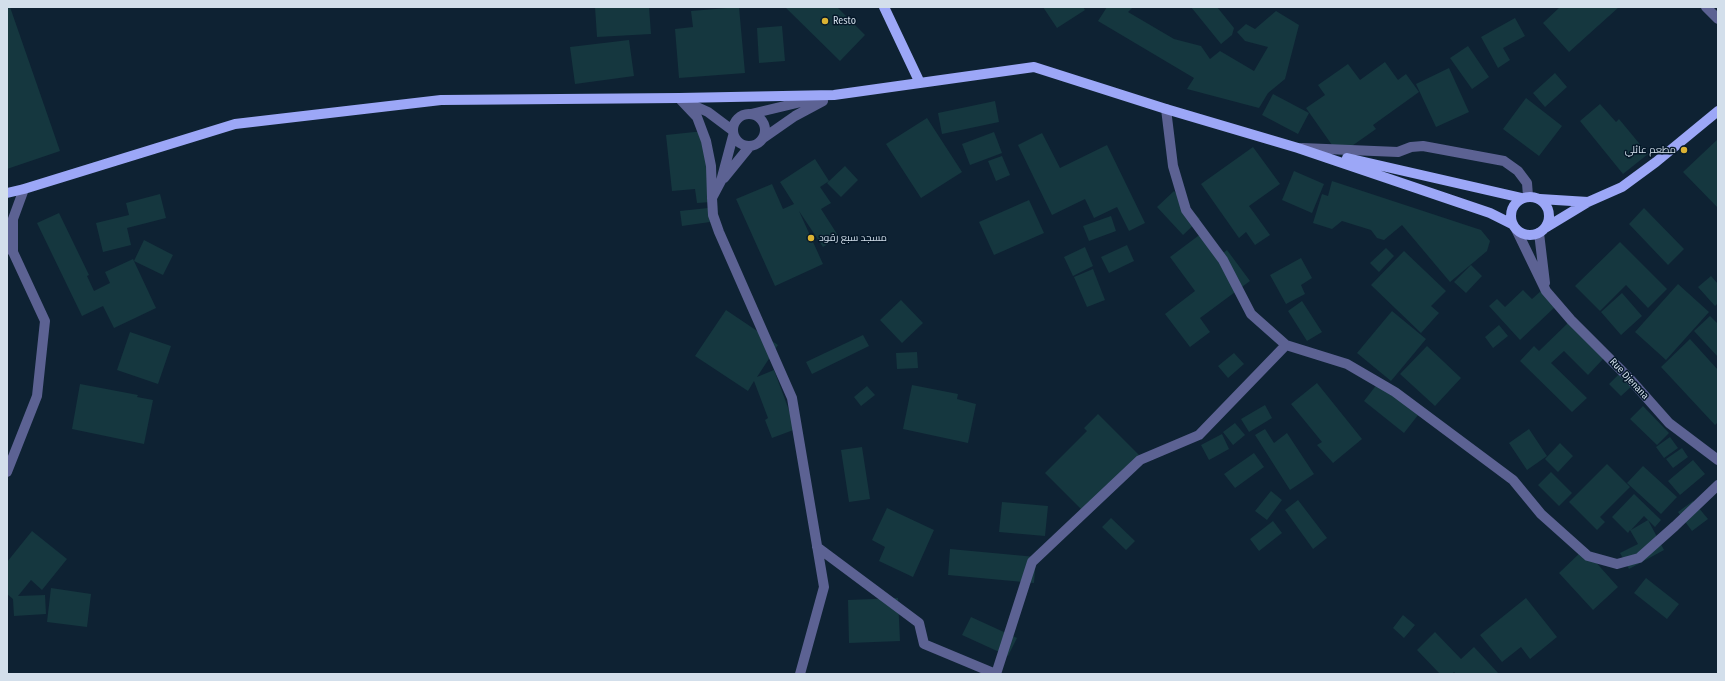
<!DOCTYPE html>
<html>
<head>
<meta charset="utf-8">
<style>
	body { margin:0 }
	#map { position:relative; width:1725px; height:681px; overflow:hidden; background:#0e2233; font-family:"Fira Sans Condensed",sans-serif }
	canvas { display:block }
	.frame { position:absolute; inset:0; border:8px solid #d3dfeb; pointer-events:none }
</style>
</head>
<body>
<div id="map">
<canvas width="1725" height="681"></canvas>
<div class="frame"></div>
</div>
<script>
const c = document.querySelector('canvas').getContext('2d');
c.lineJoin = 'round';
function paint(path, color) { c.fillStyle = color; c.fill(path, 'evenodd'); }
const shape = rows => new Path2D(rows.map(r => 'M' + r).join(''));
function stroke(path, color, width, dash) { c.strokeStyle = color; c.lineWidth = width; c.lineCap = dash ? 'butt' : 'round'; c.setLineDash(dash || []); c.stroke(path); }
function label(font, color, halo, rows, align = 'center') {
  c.font = font + ' "Fira Sans Condensed",Cairo,sans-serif'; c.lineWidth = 3; c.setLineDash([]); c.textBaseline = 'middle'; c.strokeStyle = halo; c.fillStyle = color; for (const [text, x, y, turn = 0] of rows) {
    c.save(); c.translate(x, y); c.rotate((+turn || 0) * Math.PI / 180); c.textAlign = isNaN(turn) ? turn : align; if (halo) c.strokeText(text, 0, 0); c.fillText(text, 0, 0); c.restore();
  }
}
paint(shape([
	[7,7,10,7,60,151,7,169],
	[595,7,649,7,651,34,597,37],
	[739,7,745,73,679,78,675,29,693,27,691,11],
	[785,7,837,7,865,35,840,61],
	[1043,7,1083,7,1085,10,1057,28],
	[1107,7,1133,7,1128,12,1174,39,1201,46,1210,59,1220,51,1254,71,1268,47,1245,41,1237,32,1246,24,1255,29,1276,11,1299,25,1285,79,1268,93,1259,108,1187,89,1194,78,1098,21],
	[1191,7,1217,7,1234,28,1232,35,1221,44],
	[1560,7,1619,7,1569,52,1543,23],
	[1515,18,1525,36,1503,48,1510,60,1498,68,1481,37],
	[782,26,785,61,759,63,757,28],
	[629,40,634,76,575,84,570,47],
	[1468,46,1489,77,1472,89,1450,58],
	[1385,62,1398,80,1406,74,1419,92,1373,125,1376,129,1339,155,1306,108,1325,95,1318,85,1348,64,1360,80],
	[1449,68,1469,112,1436,127,1416,84],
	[1555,73,1567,87,1545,107,1533,93],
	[1273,94,1309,113,1298,134,1262,115],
	[1526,98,1562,126,1539,156,1503,129],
	[995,101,999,122,942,134,938,113],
	[1600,104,1616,122,1619,119,1648,154,1623,174,1580,121],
	[927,118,962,172,921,198,886,144],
	[704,131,711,202,697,203,695,189,672,191,666,135],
	[994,132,1002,153,970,165,962,144],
	[1042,133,1060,168,1107,145,1145,223,1129,231,1117,207,1094,218,1085,199,1052,215,1018,145],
	[1718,139,1718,208,1683,172],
	[1253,147,1280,184,1249,206,1270,235,1255,245,1246,232,1239,238,1201,184],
	[1002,156,1010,175,996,181,988,161],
	[815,159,829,181,820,187,831,203,821,209,839,237,823,247,799,211,823,264,775,286,736,199,772,184,783,209,794,204,780,182],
	[845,166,858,180,841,197,827,183],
	[1294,171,1324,184,1312,213,1282,200],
	[1332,181,1481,230,1490,241,1487,251,1450,282,1402,225,1384,240,1377,238,1371,230,1342,221,1332,229,1313,223,1322,194,1328,196],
	[1174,191,1200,219,1183,235,1157,207],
	[160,194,166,218,127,228,131,245,103,252,96,223,129,215,126,203],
	[1029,200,1044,233,994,255,979,222],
	[708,208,710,222,682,226,680,211],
	[1644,208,1684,249,1668,265,1629,224],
	[59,213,89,275,87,276,94,291,110,283,105,272,133,259,156,308,114,328,103,306,82,316,37,223],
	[1111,216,1116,231,1089,241,1083,226],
	[1202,233,1219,256,1227,250,1250,281,1200,318,1210,332,1190,347,1165,314,1195,291,1170,257],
	[144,240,173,255,163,275,134,261],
	[1620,242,1667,289,1648,308,1626,285,1600,311,1575,286],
	[1127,245,1134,261,1109,273,1101,257],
	[1085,247,1093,266,1073,276,1064,257],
	[1386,248,1394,256,1379,272,1370,263],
	[1404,251,1446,291,1431,306,1439,313,1421,333,1371,285],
	[1301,258,1312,278,1301,285,1305,294,1286,304,1270,275],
	[1471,265,1482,276,1466,293,1454,282],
	[1093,269,1105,300,1087,307,1074,277],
	[1711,276,1718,284,1718,303,1715,306,1698,287],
	[1678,284,1709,312,1666,360,1635,332],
	[1523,290,1532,299,1542,290,1556,306,1520,340,1489,306,1497,299,1505,307],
	[1622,293,1642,316,1621,335,1601,312],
	[901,300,923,323,902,343,880,320],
	[1302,301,1322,332,1307,341,1288,311],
	[726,310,778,345,757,377,774,370,796,429,772,438,765,420,768,418,754,381,748,391,695,356],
	[1392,311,1426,339,1391,381,1357,353],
	[1710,316,1718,324,1718,357,1694,331],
	[1569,322,1604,358,1588,375,1564,351,1551,363,1587,398,1572,412,1520,361,1534,346,1539,351],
	[1499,325,1508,336,1493,348,1485,337],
	[130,332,171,346,158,384,117,370],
	[863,335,869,346,812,374,806,362],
	[1690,339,1718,370,1718,422,1715,425,1661,367],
	[1427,346,1461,378,1435,406,1400,374],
	[917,352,918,368,897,369,896,353],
	[1234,353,1244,364,1228,378,1218,366],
	[1619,374,1631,387,1621,396,1609,384],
	[1317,383,1362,439,1333,463,1317,445,1322,442,1291,404],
	[1378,383,1418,415,1404,433,1364,401],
	[80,384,138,395,137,397,153,400,144,444,72,429],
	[912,385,958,394,957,399,976,404,968,443,903,429],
	[867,386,875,395,861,406,854,397],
	[1265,405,1272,418,1249,432,1241,419],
	[1643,406,1669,433,1657,445,1630,419],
	[1098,414,1139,455,1083,511,1045,473,1087,431,1084,428],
	[1235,423,1245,435,1233,445,1223,432],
	[1265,429,1274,443,1287,433,1314,474,1290,490,1255,435],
	[1529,429,1547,456,1527,470,1509,443],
	[1222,434,1229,449,1209,460,1201,445],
	[1670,437,1678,448,1664,458,1656,447],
	[1560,443,1573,456,1558,472,1545,459],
	[862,447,870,499,849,502,841,450],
	[1682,448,1688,457,1673,468,1666,459],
	[1254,453,1264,467,1235,488,1224,474],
	[1693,460,1705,474,1680,495,1668,481],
	[1607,464,1630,487,1600,517,1605,522,1597,530,1569,502],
	[1643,466,1677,497,1661,514,1627,483],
	[1551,472,1572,493,1559,506,1538,485],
	[1271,491,1282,500,1267,520,1255,511],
	[1634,494,1661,520,1655,527,1644,516,1631,530,1648,520,1664,550,1629,569,1620,553,1638,544,1630,530,1628,533,1612,517],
	[1298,500,1327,538,1313,549,1285,510],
	[1693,501,1708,519,1692,531,1678,512],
	[1002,502,1048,506,1045,536,999,532],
	[887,508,934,530,913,577,879,561,885,547,872,540],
	[1111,518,1135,541,1126,550,1102,527],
	[1273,521,1282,533,1259,551,1250,539],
	[32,531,67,559,42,590,31,580,18,596,45,595,46,614,14,616,13,599,7,594,7,562],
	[950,549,1036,557,1034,583,948,575],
	[1584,549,1618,587,1593,610,1559,573],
	[1646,578,1679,604,1667,619,1634,593],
	[51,588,91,594,87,627,47,622],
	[898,598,900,641,849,643,848,600],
	[1526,598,1557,637,1530,659,1521,647,1502,662,1480,635],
	[1403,615,1415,625,1404,638,1393,628],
	[971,617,1017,638,1008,656,962,635],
	[1435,632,1461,659,1474,647,1499,674,1456,674,1454,672,1452,674,1440,674,1417,650]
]), '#15373f');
stroke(shape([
	[1706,7,1718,19],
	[679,98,697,117,706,141,711,166,712,197],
	[686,102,708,112,732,130],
	[1166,109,1173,166,1186,210,1223,260,1251,314,1286,345,1347,364,1395,392,1513,480,1541,514,1588,556,1617,564,1639,558,1675,526,1718,485],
	'733 130a16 16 0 1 1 32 0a16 16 0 1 1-32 0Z',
	[751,114,822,97],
	[733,136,721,181,712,198,713,215,719,232,792,398,824,587,800,674],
	[762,139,795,116,823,101],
	[1302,148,1398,152,1411,147,1423,146,1504,161,1518,171,1527,183,1528,196],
	[724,178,750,146],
	[1516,229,1546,291,1571,320,1630,379,1669,423,1718,460],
	[1539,233,1545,283],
	[7,246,13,252,45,321,37,396,7,472],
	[13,252,13,219,24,189],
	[817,547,919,623,924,644,996,674],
	[996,674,1032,562,1140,460,1199,435,1286,345]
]), '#5c6293', 10);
stroke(shape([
	[884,7,920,83],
	[1347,158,1522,198],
	[7,193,24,189,235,124,441,100,679,98,834,95,1034,67,1166,109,1298,148,1490,213,1512,224],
	'1511 216a19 19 0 1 1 38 0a19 19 0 1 1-38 0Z',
	[1540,199,1588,202],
	[1545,228,1588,202,1622,187,1656,162,1718,111]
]), '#9ca7f7', 10);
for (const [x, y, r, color] of [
	[825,21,4,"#dbb233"],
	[1684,150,4,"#dbb233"],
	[811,238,4,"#dbb233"]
]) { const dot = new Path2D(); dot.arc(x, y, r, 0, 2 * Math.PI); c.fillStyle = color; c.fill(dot); stroke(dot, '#051829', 1.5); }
label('10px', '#d3dfeb', '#051829', [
	["Resto",833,21],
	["مطعم عائلي",1676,150,"right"],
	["مسجد سبع رقود",819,238]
], 'left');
label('10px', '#d3dfeb', '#051829', [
	["Rue Djenana",1629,379,47]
]);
</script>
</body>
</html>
